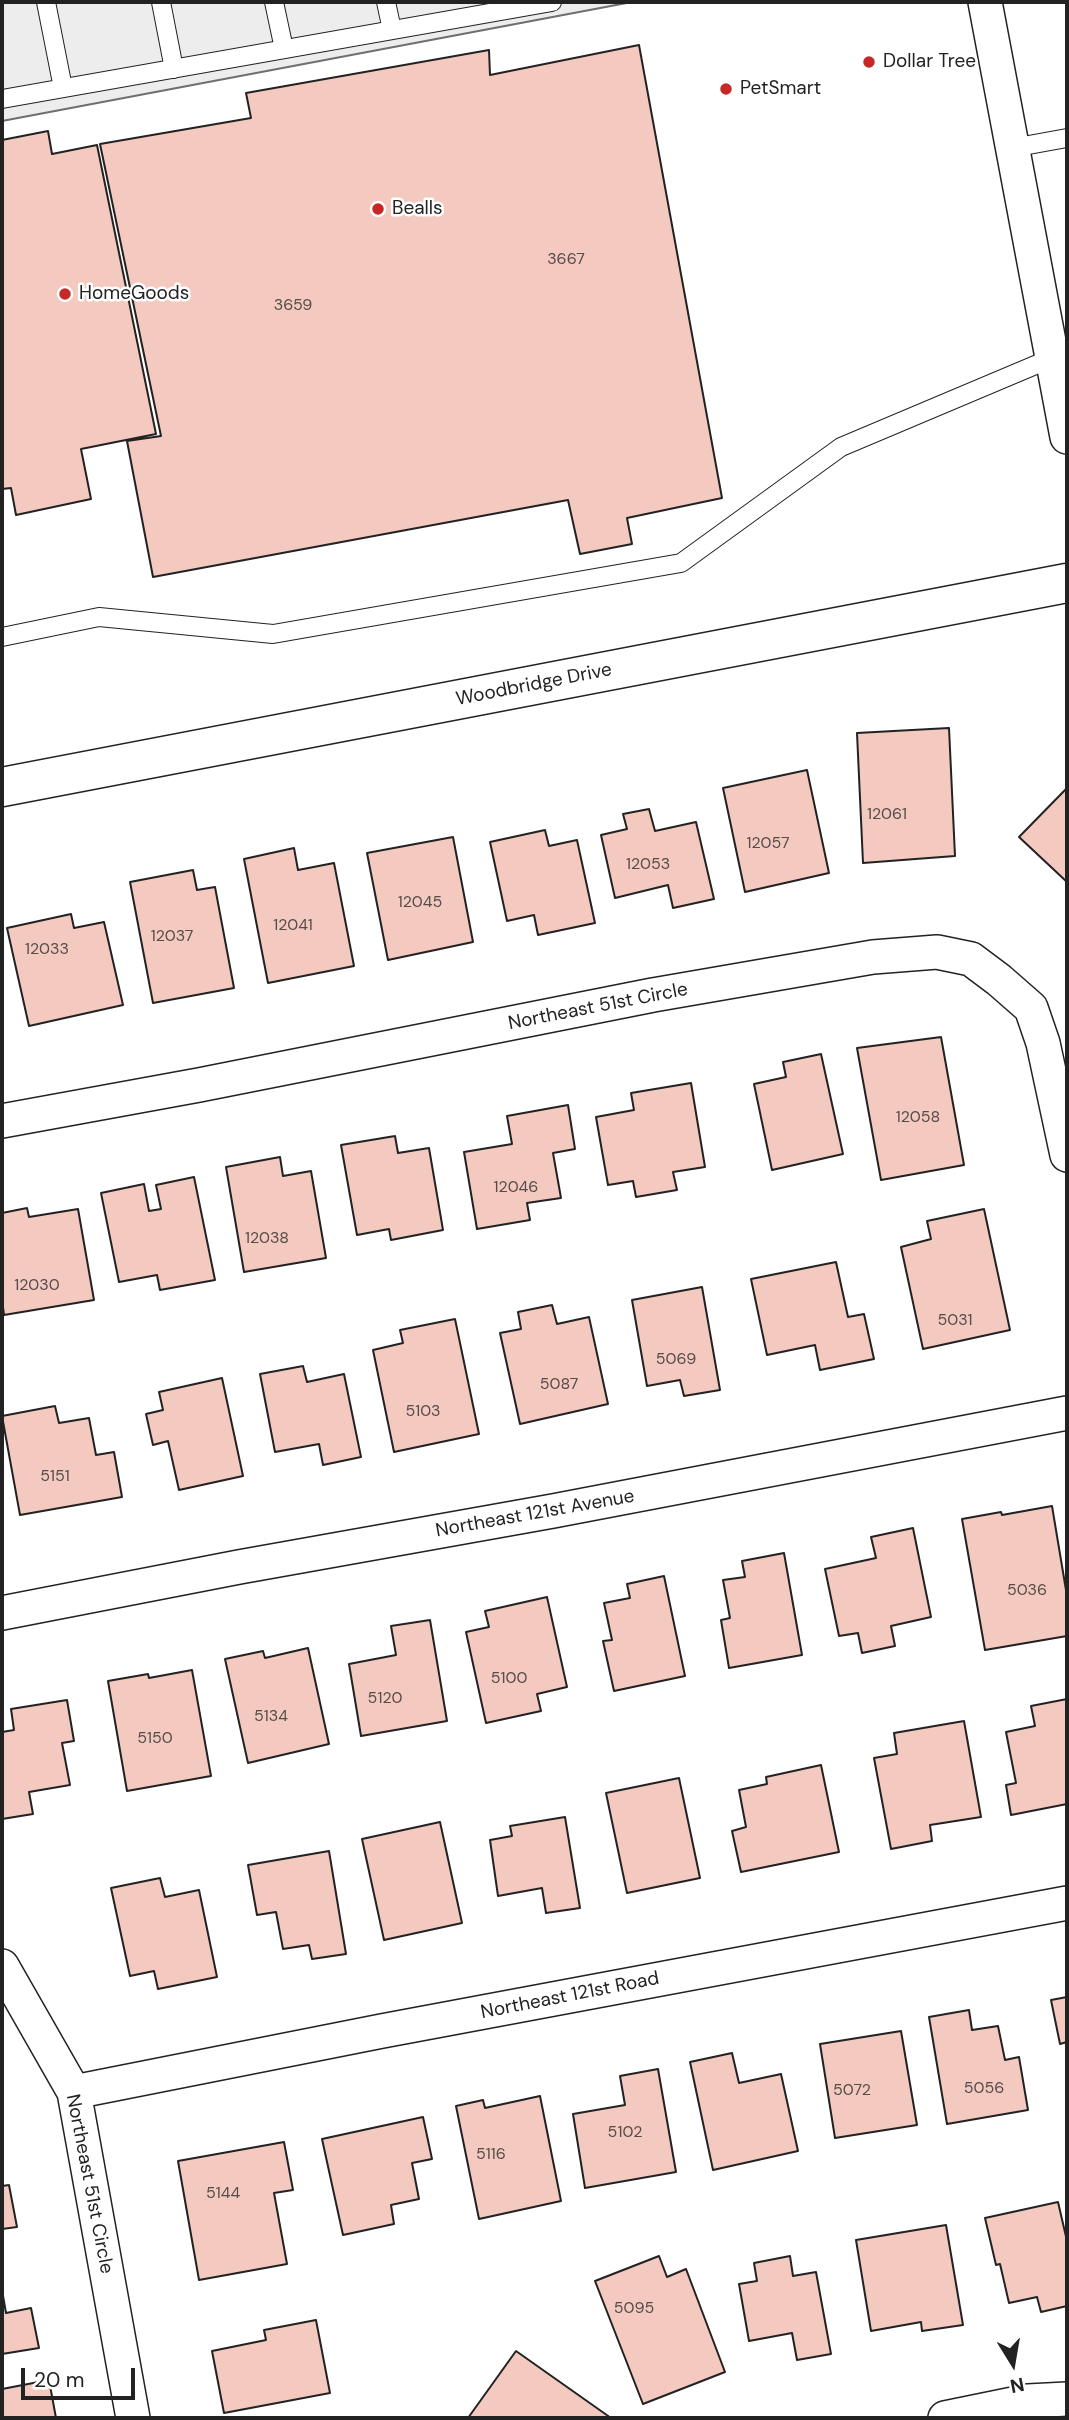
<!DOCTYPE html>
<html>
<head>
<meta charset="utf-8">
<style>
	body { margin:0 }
	#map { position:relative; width:1069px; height:2420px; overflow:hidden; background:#fff; font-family:"DM Sans",sans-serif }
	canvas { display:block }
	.frame { position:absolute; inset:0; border:4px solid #222; pointer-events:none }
	.north { position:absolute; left:978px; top:2329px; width:70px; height:70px; -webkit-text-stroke:5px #fff; paint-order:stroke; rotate:169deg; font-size:19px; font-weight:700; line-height:28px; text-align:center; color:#222 }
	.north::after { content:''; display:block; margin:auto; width:24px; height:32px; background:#222; clip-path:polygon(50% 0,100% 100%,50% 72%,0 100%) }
	.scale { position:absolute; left:21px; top:2368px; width:114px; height:32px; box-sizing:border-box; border:4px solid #222; border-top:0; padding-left:9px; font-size:21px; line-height:24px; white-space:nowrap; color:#222; -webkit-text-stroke:5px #fff; paint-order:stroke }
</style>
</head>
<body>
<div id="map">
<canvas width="1069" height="2420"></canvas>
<div class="frame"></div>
<div class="north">N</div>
<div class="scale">20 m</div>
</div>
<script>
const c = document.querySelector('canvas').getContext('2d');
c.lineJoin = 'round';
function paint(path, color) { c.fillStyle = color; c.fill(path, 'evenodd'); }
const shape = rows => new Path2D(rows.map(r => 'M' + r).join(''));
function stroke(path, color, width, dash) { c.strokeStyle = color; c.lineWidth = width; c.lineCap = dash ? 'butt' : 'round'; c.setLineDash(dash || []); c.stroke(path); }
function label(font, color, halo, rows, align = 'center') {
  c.font = font + ' "DM Sans",sans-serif'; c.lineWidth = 5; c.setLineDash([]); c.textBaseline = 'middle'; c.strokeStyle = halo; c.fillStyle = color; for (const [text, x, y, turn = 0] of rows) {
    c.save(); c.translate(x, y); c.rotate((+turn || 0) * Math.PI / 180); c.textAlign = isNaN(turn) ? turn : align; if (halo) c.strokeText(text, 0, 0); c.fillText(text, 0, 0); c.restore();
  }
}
const parking = shape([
	[2,2,632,2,2,121,2,2]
]);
paint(parking, '#ededed');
stroke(parking, '#6f6f6f', 2);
const building = shape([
	[639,45,722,498,627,518,632,544,580,554,568,500,153,577,127,441,161,436,100,144,251,118,246,93,489,50,490,75,639,45],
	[48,131,52,154,97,145,156,434,81,449,91,499,16,515,11,488,2,489,2,140,48,131],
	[949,728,955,856,863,863,857,733,949,728],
	[807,770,829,873,745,892,723,788,807,770],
	[1067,788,1067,882,1019,837,1067,788],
	[649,809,655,831,696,822,714,899,673,908,668,885,615,898,601,835,627,829,623,814,649,809],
	[545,830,549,846,577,840,595,923,538,935,534,915,507,921,490,842,545,830],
	[453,837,473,942,388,960,367,853,453,837],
	[294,848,298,870,334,863,354,966,268,983,244,859,294,848],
	[193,870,197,890,215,887,234,988,153,1003,130,882,193,870],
	[71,914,74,928,104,922,123,1005,29,1026,7,928,71,914],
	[941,1037,964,1165,881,1180,857,1048,941,1037],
	[821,1054,843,1154,772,1170,754,1084,786,1077,783,1062,821,1054],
	[691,1083,705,1167,673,1172,677,1190,636,1197,633,1181,608,1185,596,1117,634,1110,631,1093,691,1083],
	[568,1105,575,1149,553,1153,561,1198,527,1203,530,1220,477,1229,464,1152,512,1144,507,1116,568,1105],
	[395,1136,398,1153,429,1148,443,1230,391,1240,389,1229,357,1235,341,1145,395,1136],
	[280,1157,283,1176,311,1171,326,1258,244,1272,226,1167,280,1157],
	[194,1177,215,1280,160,1290,157,1275,119,1282,101,1193,144,1184,149,1211,161,1209,156,1185,194,1177],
	[27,1208,29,1217,78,1209,94,1300,4,1315,2,1299,2,1213,27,1208],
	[984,1209,1010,1330,923,1349,901,1247,931,1239,927,1221,984,1209],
	[836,1262,848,1317,864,1314,874,1359,820,1370,815,1345,767,1355,751,1279,836,1262],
	[702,1287,720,1390,684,1396,680,1380,647,1386,632,1300,702,1287],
	[552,1305,557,1324,589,1317,608,1404,520,1424,500,1333,521,1329,518,1312,552,1305],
	[455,1319,479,1434,394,1452,373,1350,403,1343,400,1330,455,1319],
	[303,1366,307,1382,344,1374,361,1457,323,1465,319,1444,275,1452,260,1374,303,1366],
	[222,1378,243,1476,179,1490,168,1441,153,1445,146,1414,163,1410,159,1392,222,1378],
	[55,1406,59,1423,89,1418,96,1455,114,1452,122,1497,20,1515,2,1416,55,1406],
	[1052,1506,1067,1596,1067,1636,985,1650,962,1519,1001,1512,1002,1515,1052,1506],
	[913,1528,931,1617,891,1626,895,1646,862,1653,858,1633,839,1636,825,1569,876,1558,871,1537,913,1528],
	[784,1553,802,1655,729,1668,721,1620,730,1618,723,1580,745,1577,742,1561,784,1553],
	[664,1576,685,1676,614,1691,603,1641,612,1640,604,1603,630,1598,627,1584,664,1576],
	[547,1597,567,1687,537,1694,541,1711,486,1723,466,1632,489,1627,485,1611,547,1597],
	[430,1620,447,1721,361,1736,349,1664,396,1655,391,1626,430,1620],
	[308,1648,329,1744,248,1763,225,1659,263,1651,265,1658,308,1648],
	[192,1670,211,1776,127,1791,108,1681,148,1674,149,1678,192,1670],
	[1067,1699,1067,1804,1011,1815,1006,1785,1016,1783,1006,1732,1035,1726,1031,1706,1067,1699],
	[67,1700,74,1741,62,1743,70,1785,29,1792,33,1814,2,1819,2,1732,14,1730,11,1709,67,1700],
	[964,1721,981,1817,930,1825,932,1841,891,1849,874,1758,897,1754,894,1733,964,1721],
	[821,1765,839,1852,741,1872,732,1831,746,1827,739,1790,767,1784,766,1777,821,1765],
	[679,1778,700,1878,627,1893,606,1793,679,1778],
	[565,1817,580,1908,546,1913,542,1888,498,1896,490,1840,512,1836,510,1826,565,1817],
	[440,1822,462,1923,384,1940,362,1839,440,1822],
	[329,1851,346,1954,312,1959,309,1945,283,1949,276,1912,257,1915,248,1865,329,1851],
	[160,1878,165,1897,199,1890,217,1977,158,1989,154,1971,130,1976,111,1888,160,1878],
	[1067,1997,1067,2042,1060,2044,1051,2000,1067,1997],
	[969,2010,972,2030,998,2026,1005,2060,1019,2057,1028,2110,947,2124,929,2017,969,2010],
	[901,2031,917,2125,835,2138,820,2044,901,2031],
	[732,2053,739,2083,781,2074,798,2151,713,2170,690,2062,732,2053],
	[658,2069,676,2172,585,2188,573,2114,625,2105,620,2076,658,2069],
	[540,2096,561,2201,479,2219,456,2106,483,2100,485,2108,540,2096],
	[423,2117,432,2159,412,2163,419,2199,391,2205,394,2224,343,2235,322,2139,423,2117],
	[284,2142,293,2190,274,2193,287,2264,199,2280,178,2161,284,2142],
	[9,2185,17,2227,2,2229,2,2186,9,2185],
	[1058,2202,1067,2241,1067,2306,1041,2312,1037,2297,1009,2303,1000,2264,996,2265,985,2218,1058,2202],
	[946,2225,963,2325,922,2331,921,2322,871,2331,856,2240,946,2225],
	[659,2256,667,2277,686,2269,725,2372,643,2404,595,2281,659,2256],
	[790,2256,793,2276,816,2272,831,2354,797,2360,792,2333,749,2341,739,2284,757,2281,754,2263,790,2256],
	[2,2290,6,2313,31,2308,39,2348,2,2354,2,2290],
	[316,2320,330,2393,224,2413,212,2351,266,2340,264,2330,316,2320],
	[516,2351,611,2418,468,2418,516,2351],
	[49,2380,56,2418,2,2418,2,2389,49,2380]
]);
paint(building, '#f3c9c0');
stroke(building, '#222', 2);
const service = shape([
	[46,2,63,88],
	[161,2,174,69],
	[274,2,284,49],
	[386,2,392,30],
	[2,99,552,2],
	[1012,148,1067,138],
	[2,637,99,617,273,634,681,563,841,447,1052,358]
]);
const minor = shape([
	[985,2,1067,437],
	[2,1121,199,1085,653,995,873,957,937,952,971,959,999,980,1031,1008,1043,1043,1067,1155],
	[2,1613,239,1567,553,1511,1067,1413],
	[2,1966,74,2092,133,2418],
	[74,2092,382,2031,1067,1903],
	[945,2418,1028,2401,1067,2399]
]);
const tertiary = shape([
	[2,787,1067,583]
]);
stroke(service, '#222', 20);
stroke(minor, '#222', 36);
stroke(tertiary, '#222', 41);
stroke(service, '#fff', 18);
stroke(minor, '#fff', 33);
stroke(tertiary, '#fff', 38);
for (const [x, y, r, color] of [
	[869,62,7,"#c62828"],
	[726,89,7,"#c62828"],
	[378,209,7,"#c62828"],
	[65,294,7,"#c62828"]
]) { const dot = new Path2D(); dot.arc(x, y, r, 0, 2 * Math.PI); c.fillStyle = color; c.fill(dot); stroke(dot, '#fff', 2.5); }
label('16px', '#564c4a', null, [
	["3667",566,260],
	["3659",293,306],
	["12061",887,815],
	["12057",768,844],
	["12053",648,865],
	["12045",420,903],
	["12041",293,926],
	["12037",172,937],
	["12033",47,950],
	["12058",918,1118],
	["12046",516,1188],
	["12038",267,1239],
	["12030",37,1286],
	["5031",955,1321],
	["5069",676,1360],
	["5087",559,1385],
	["5103",423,1412],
	["5151",55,1477],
	["5036",1027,1591],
	["5100",509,1679],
	["5120",385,1699],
	["5134",271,1717],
	["5150",155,1739],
	["5056",984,2089],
	["5072",852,2091],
	["5102",625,2133],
	["5116",491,2155],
	["5144",223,2194],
	["5095",634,2309]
]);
label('19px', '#222', '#fff', [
	["Dollar Tree",883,62],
	["PetSmart",740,89],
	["Bealls",392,209],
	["HomeGoods",79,294]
], 'left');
label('19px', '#222', '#fff', [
	["Woodbridge Drive",534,685,-11],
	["Northeast 51st Circle",598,1007,-11],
	["Northeast 121st Avenue",535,1514,-10],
	["Northeast 121st Road",570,1996,-11],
	["Northeast 51st Circle",89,2184,79]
]);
</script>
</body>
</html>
